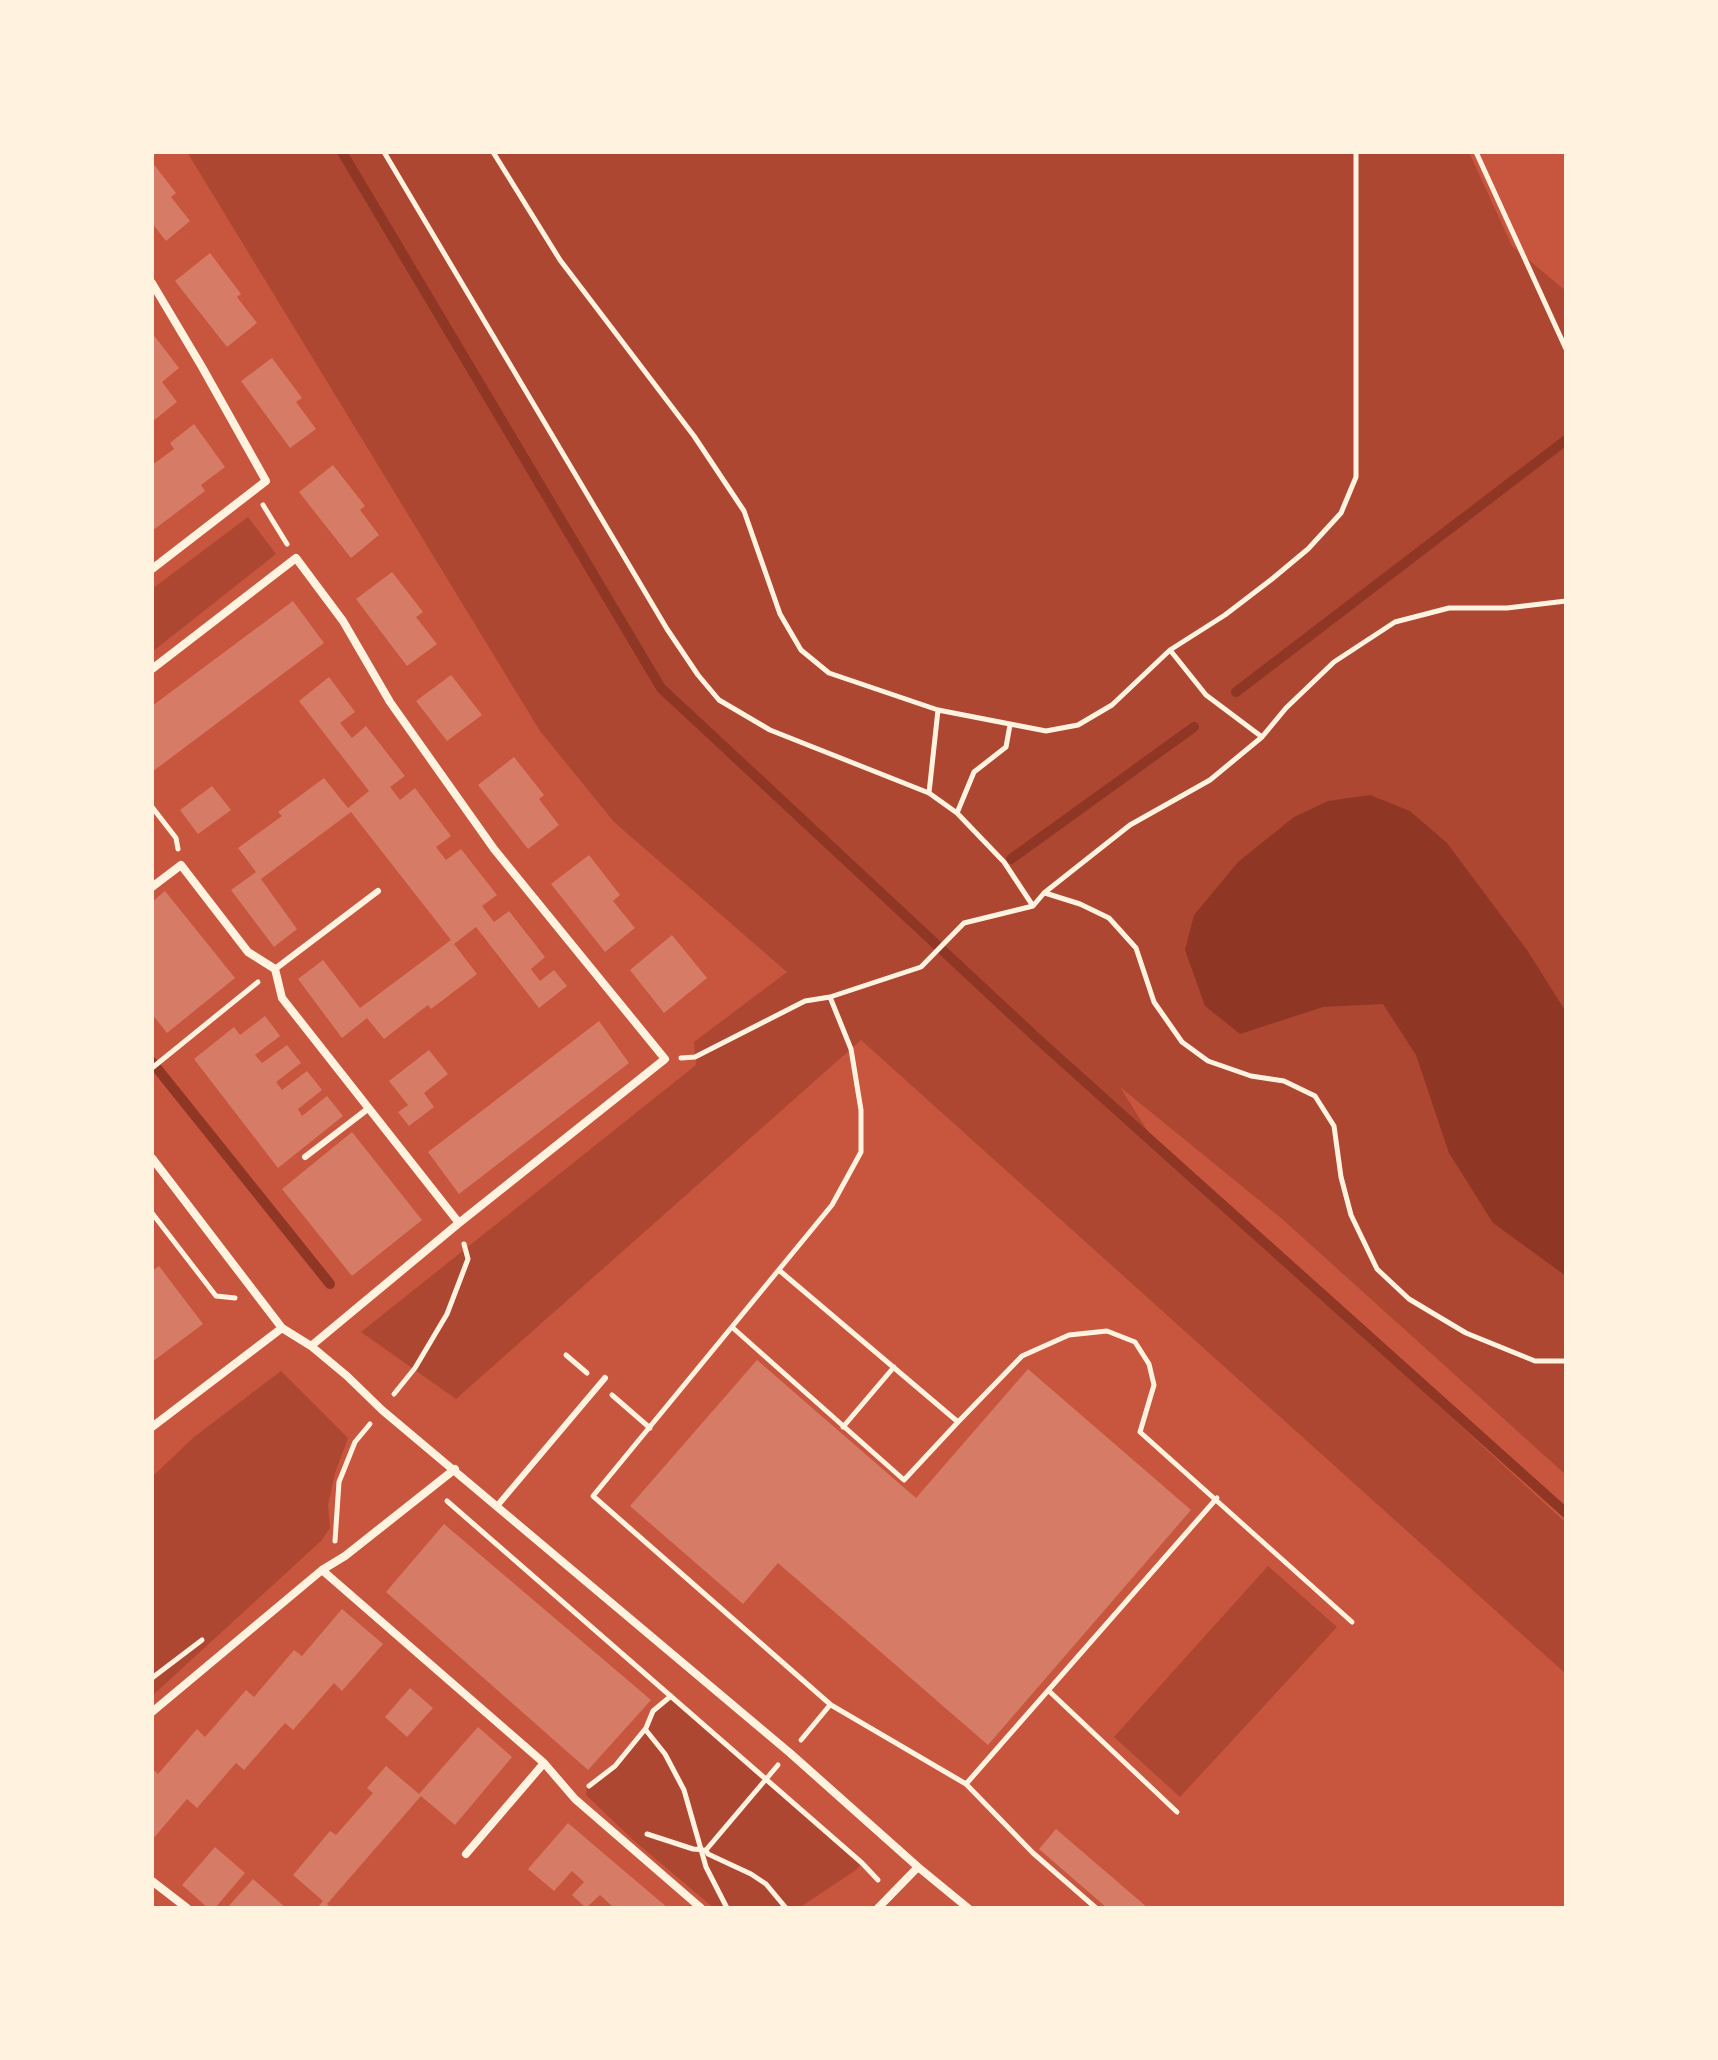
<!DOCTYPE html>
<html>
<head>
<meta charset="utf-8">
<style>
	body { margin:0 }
	#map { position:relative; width:1718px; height:2060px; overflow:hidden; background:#c8553d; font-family:"Public Sans",sans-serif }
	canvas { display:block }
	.frame { position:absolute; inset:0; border:154px solid #fff3e0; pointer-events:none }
</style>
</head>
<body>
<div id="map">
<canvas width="1718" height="2060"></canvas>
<div class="frame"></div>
</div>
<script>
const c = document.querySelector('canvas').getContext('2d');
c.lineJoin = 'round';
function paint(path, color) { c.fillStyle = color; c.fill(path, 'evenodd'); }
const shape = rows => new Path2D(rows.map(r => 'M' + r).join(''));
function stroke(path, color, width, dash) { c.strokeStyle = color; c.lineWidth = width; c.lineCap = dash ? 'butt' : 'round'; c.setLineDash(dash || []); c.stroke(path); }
paint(shape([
	[187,152,1469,152,1512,246,1566,291,1566,1475,1281,1218,1120,1087,1157,1146,1566,1523,1566,1674,861,1040,456,1399,361,1332,696,1065,694,1042,787,972,614,822,540,731],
	[248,517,276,554,152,652,152,589],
	[281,1371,348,1438,335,1473,328,1505,330,1528,321,1541,152,1696,152,1477,194,1437],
	[1268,1566,1337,1627,1180,1797,1114,1737],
	[671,1696,862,1863,856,1870,799,1908,714,1908,633,1840,586,1795,587,1787,615,1766,635,1742,653,1711]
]), '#ae4732');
paint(shape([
	[1370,795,1410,811,1447,843,1527,950,1566,1012,1566,1276,1493,1223,1449,1153,1416,1055,1383,1004,1323,1007,1240,1034,1205,1006,1185,950,1194,915,1238,862,1294,817,1328,801]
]), '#8f3625');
stroke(shape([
	[342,152,661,688,1041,1042,1566,1513],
	[1236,692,1566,440],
	[1011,859,1194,727],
	[152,1062,330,1284]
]), '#8f3625', 10);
paint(shape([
	[152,162,176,193,171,197,190,221,166,241,152,223],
	[210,253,241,294,237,297,257,323,227,347,175,281],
	[152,333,179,368,162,382,177,402,153,421],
	[272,358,302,398,296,402,316,429,290,448,241,381],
	[194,424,225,467,201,485,205,491,152,531,152,465,174,449,170,443],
	[333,465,365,506,360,510,379,535,351,558,299,492],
	[392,572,423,612,416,617,437,644,407,666,356,599],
	[293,601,324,643,152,772,152,706],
	[451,675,482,715,447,741,416,701],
	[329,677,355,712,340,723,352,738,366,726,405,776,390,787,400,800,415,788,451,836,436,847,446,860,461,849,497,895,482,906,494,922,509,911,545,957,531,969,540,981,554,970,567,986,539,1008,476,927,454,944,477,974,431,1009,428,1005,384,1039,367,1018,342,1038,298,979,323,960,360,1008,451,940,351,812,261,879,297,929,274,947,231,890,256,872,238,848,282,816,278,812,324,778,348,808,369,791,299,701],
	[514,757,544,795,539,799,559,825,528,849,478,785],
	[212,786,231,810,198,834,180,810],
	[589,855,620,895,613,901,635,928,605,952,551,884],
	[165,891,235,978,167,1033,152,1014,152,902],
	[672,935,707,978,664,1013,630,970],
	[265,1016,280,1036,255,1055,262,1063,287,1045,301,1063,276,1082,282,1090,307,1071,322,1090,298,1109,302,1116,327,1096,343,1116,278,1168,194,1059,234,1027,240,1035],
	[599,1021,629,1063,459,1194,428,1152],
	[429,1050,448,1074,424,1093,434,1107,409,1126,398,1112,408,1105,389,1081],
	[352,1132,422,1220,352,1276,282,1189],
	[159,1266,203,1324,152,1362,152,1271],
	[757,1360,916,1498,1028,1369,1191,1510,988,1745,778,1563,743,1604,630,1506],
	[444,1524,651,1700,588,1770,386,1592],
	[342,1609,383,1644,342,1691,334,1683,293,1730,285,1723,244,1770,236,1763,197,1808,187,1799,152,1840,152,1768,158,1774,197,1729,205,1737,246,1690,254,1697,294,1650,302,1656],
	[410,1688,433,1708,407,1737,385,1717],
	[478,1727,512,1757,455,1825,421,1796,327,1904,331,1908,317,1908,323,1901,293,1875,330,1831,336,1835,373,1793,367,1788,386,1766,419,1794],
	[568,1823,622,1869,668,1908,614,1908,600,1895,586,1908,572,1895,584,1882,572,1871,554,1891,528,1869],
	[1056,1829,1148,1908,1107,1908,1039,1849],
	[215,1847,245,1873,215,1908,208,1908,182,1885],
	[253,1879,286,1908,227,1908]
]), '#d67c66');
stroke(shape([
	[384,152,667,629,698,675,719,700,770,730,929,793,957,813,1004,862,1033,906],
	[493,152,560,260,694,436,744,511,780,614,801,650,829,673,938,710,1046,731,1078,725,1112,705,1170,650,1225,615,1272,579,1308,549,1341,513,1356,477,1356,152],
	[1476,152,1566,349],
	[263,505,287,544],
	[1170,650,1206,695,1262,737],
	[929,793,938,710],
	[152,807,176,838,178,849],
	[957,813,974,772,1006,747,1010,725],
	[1045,893,1080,904,1109,918,1136,948,1154,1002,1182,1042,1208,1061,1251,1076,1284,1081,1315,1096,1334,1126,1341,1177,1351,1215,1377,1269,1409,1299,1466,1333,1535,1361,1566,1361],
	[830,997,851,1049,861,1110,861,1152,832,1205,593,1496,831,1705,966,1784,1033,1853,1096,1908],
	[681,1058,695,1057,805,1001,830,997,921,967,964,923,1033,906,1044,893,1130,825,1210,780,1262,737,1286,708,1334,662,1395,622,1449,608,1507,608,1566,601],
	[152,1068,258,982],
	[152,1213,216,1296,235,1298],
	[780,1271,958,1422,1022,1356,1069,1335,1107,1331,1135,1342,1149,1364,1154,1385,1140,1432,1352,1622],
	[733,1328,904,1480,958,1422],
	[566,1355,587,1373],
	[394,1394,415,1368,447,1314,468,1259,464,1244],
	[612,1395,650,1428],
	[843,1427,894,1367],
	[447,1501,862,1863,878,1880],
	[335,1541,339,1482,355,1442,370,1424],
	[152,1678,202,1640],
	[1049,1691,1177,1812],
	[645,1729,665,1754,684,1790,706,1867,727,1908],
	[801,1740,830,1705],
	[966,1784,1217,1498],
	[589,1786,615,1766,646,1728,653,1711,671,1696],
	[647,1834,693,1849,706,1850,708,1854,751,1874,766,1884,786,1908],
	[706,1850,778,1765]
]), '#fff3e0', 5);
stroke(shape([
	[275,969,378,891],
	[305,1157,369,1108],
	[497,1506,605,1378]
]), '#fff3e0', 6);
stroke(shape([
	[152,283,202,367,266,481,152,569],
	[152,669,296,558,343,621,390,702,494,849,665,1059,459,1223,311,1346],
	[152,887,181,865,248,952,275,969,282,998,459,1223],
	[152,1158,282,1328,311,1346,347,1376,382,1410,790,1753,918,1867,968,1908],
	[152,1427,282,1328],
	[322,1570,544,1763,575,1799,701,1908],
	[152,1712,322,1570,345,1556,455,1469],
	[466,1854,544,1763],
	[152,1881,187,1908],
	[878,1908,918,1867]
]), '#fff3e0', 8);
</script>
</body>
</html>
